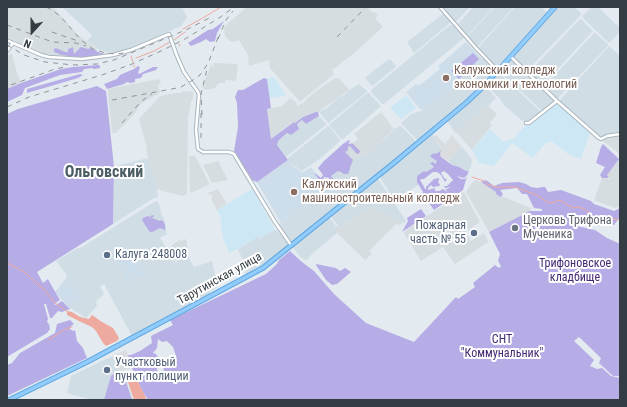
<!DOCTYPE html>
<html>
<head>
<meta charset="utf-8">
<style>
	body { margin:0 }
	#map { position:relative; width:627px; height:407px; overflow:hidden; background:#e3ebf1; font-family:"Roboto Condensed",sans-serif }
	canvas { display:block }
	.frame { position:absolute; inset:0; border:8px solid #333d43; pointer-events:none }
	.north { position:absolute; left:12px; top:12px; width:40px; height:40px; -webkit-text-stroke:3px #fff; paint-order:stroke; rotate:201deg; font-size:11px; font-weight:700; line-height:16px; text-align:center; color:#333d43 }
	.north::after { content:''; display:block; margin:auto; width:14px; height:18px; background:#333d43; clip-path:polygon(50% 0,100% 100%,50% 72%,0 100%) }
</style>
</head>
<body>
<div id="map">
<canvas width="627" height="407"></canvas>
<div class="frame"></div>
<div class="north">N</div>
</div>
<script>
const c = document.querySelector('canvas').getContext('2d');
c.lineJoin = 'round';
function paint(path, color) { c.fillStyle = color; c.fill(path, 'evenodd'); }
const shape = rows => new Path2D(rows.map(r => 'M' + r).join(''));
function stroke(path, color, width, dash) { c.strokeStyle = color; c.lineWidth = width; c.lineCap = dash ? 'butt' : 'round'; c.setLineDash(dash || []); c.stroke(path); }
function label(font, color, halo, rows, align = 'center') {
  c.font = font + ' "Roboto Condensed",sans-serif'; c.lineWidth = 4; c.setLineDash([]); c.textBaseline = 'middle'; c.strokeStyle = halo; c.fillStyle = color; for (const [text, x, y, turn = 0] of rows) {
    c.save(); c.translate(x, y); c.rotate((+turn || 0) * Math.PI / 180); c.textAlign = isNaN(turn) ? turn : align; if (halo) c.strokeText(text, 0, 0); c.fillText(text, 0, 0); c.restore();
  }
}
paint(shape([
	[62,7,182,7,187,17,181,26,130,49,115,53,106,52,98,49,87,41,92,35],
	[441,7,470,7,455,23],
	[473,7,494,7,467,36,466,35,457,25],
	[495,7,514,7,477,47,476,47,468,37,468,36],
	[515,7,542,7,547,13,497,67,495,67,478,48],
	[557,7,574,7,581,13,581,15,527,71,512,57,512,56],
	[591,7,598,7,620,28,620,32,610,42,608,42,583,18,582,16],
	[444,13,450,21,450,23,414,53,407,42],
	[580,19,581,19,593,31,542,86,529,72],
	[450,25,451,25,455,26,464,36,464,38,384,104,382,104,371,92,371,90],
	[594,33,595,33,608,44,608,46,557,99,544,87,545,86],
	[609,46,620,56,620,134,606,135,599,138,559,101],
	[483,58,495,70,494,72,466,101,419,140,417,140,401,123,410,115,412,113,413,114,418,111,420,112,426,105,435,102,436,103,451,89],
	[390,59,396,66,395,68,372,86,365,78,386,61],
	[510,59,512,59,555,101,542,111,499,71],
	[498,72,540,111,540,112,526,122,524,122,506,107,499,98,486,85],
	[359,84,367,91,367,92,328,123,319,112,328,107,338,98,344,95,349,90],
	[484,87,487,88,496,98,488,106,487,105,455,133,448,122,447,120,464,107],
	[367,93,369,93,381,106,343,139,341,139,330,126,330,124],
	[319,116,326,124,326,125,286,157,277,145,278,141,288,133,299,129,297,124,303,120,306,124],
	[328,126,329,126,340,140,340,141,321,158,302,171,301,171,296,166,294,167,288,160,288,158],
	[401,126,414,139,415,141,414,145,293,242,289,241,278,225,328,190,326,187,335,181,331,176,362,153,365,157,396,128],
	[432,134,434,136,441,150,440,153,441,156,439,163,418,179,418,185,399,198,393,198,381,179,381,175],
	[462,147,472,159,471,166,469,171,466,171,459,167,452,165,448,161],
	[148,158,150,164,151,164,157,186,158,197,154,198,113,224,114,167,116,166],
	[376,179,379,180,406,221,403,223,402,222,360,213,340,228,330,216],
	[157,201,159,203,161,213,165,222,167,234,160,238,175,262,189,255,190,260,194,267,212,261,218,287,210,291,209,295,132,336,104,284,100,287,104,294,96,302,97,306,86,318,70,308,55,292,66,278,67,275,56,261,76,249,82,247,154,202],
	[329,217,336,226,334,227,338,232,311,255,307,260,305,260,300,257,293,247,294,245],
	[275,230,279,231,289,245,269,262,246,275,245,274,247,267,238,250,238,249,257,237,259,239,271,231],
	[113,356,120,371,123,370,133,400,91,400,67,393,71,376,102,361]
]), '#d1dde5');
paint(shape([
	[273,77,280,85,279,86,286,94,284,96,270,98,270,95,269,95,267,79],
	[406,95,416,108,401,119,390,108],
	[555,103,558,103,591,133,589,135,581,159,568,154,551,141,549,143,546,143,533,158,512,143,494,166,479,163,472,150,490,129,504,142,510,139,512,140,525,126,529,124],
	[252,189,275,230,271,231,258,239,257,237,238,249,229,253,223,238,220,220,222,219,217,210]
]), '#cde8f4');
paint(shape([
	[7,7,53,7,77,34,97,49,96,52,77,57,44,54,22,45,7,36],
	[247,7,367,7,373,13,375,12,378,15,375,18,383,27,353,54,332,70,334,74,300,102,270,68,269,60,249,66,248,55,239,40,233,42,230,41,225,36,224,27],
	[12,54,17,73,21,83,7,89,7,56],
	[212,62,212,67,213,68,214,63,238,64,236,81,225,80,225,83,219,83,215,88,205,90,204,89,202,88],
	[335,78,340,79,349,90,318,112,316,112,303,117,295,123,293,122,271,139,267,109,282,106,290,98,296,102,298,107,299,105,303,103,312,94],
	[159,79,161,84,158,85,160,93,147,100,140,105,136,112,116,133,112,133,108,93,108,89],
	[182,91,193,92,193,98,190,104,191,105,188,116,187,194,183,196,162,191,157,188,151,165,150,165,146,149,147,148,139,119,160,96,175,93,182,93],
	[487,105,497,114,490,123,492,125,472,150,456,132],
	[381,112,394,129,365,157,362,153,350,163,341,153,358,139,354,134],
	[620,136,620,154,603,141,606,138],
	[189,156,195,156,210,184,191,193,190,192],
	[619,159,620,159,620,206,615,208,594,200,602,178,605,178,609,179,610,178,607,175],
	[218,161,228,180,212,183,203,165],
	[475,180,481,182,496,192,496,194,531,208,530,211,489,232,466,192,472,183],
	[464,192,480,222,465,232,471,241,484,233,488,242,455,264,443,247,421,261,404,233,409,228],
	[372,207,374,207,397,219,403,223,399,225,396,224,369,251,372,254,365,260,338,234,334,227,337,225,340,228,360,213],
	[186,239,189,255,174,261,168,251,173,244,180,240,181,241]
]), '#d5dde0');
paint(shape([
	[466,42,482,59,451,89,436,103,435,102,430,105,429,104,426,105,421,110,406,92,416,84,417,86,419,84,420,85,440,69,438,66],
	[288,160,294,168,296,167,302,173,311,167,328,190,281,223,257,182],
	[135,252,146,272,145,275,139,278,138,277,127,283,118,262,118,260],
	[67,278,83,298,76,303,75,302,73,303,74,305,70,308,55,292]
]), '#cdddea');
paint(shape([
	[224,21,217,33,215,41,210,42,206,39,201,42,191,46,188,43,208,30,213,29],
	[73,47,74,54,81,47,88,49,91,48,98,52,104,54,90,57,81,58,62,55,54,52,54,49,56,48,65,52,68,52,68,49],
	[473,53,479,59,459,79,451,71],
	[99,65,100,66,100,68,94,69,92,68,84,69,82,72,60,75,25,88,22,95,7,102,7,89,21,83,61,69,73,67],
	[138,66,140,67,138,73,139,74,153,67,158,67,156,70,143,74,141,78,135,79,135,82,131,83,127,82,124,84,107,89,104,84,117,79,120,75,134,69],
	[80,74,83,75,78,78,27,93,27,89],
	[264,78,267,79,271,108,267,109,271,139,294,122,295,123,303,117,316,112,318,112,319,116,306,124,302,120,297,124,299,129,291,135,287,133,278,141,277,145,288,160,257,182,252,180,234,151,238,127,237,103,235,97,238,90,243,90],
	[97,86,106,91,114,167,113,224,37,272,43,283,48,279,54,290,60,300,54,304,56,305,62,301,70,309,62,312,58,311,52,318,50,318,46,304,44,304,48,319,47,322,49,324,50,329,47,333,7,357,7,114,18,109],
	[349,140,350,142,348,143,350,144,352,143,360,151,360,152,358,154,356,153,350,146,348,147,348,150,345,152,353,160,351,165,350,167,350,169,348,174,344,174,341,172,338,171,331,176,335,181,331,184,329,178,324,177,323,181,320,181,315,174,315,173,321,178,323,175,318,168,324,161,343,144],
	[603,144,619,159,607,175,609,177,608,178,602,178,600,175,605,167,596,163,601,147],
	[441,150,442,152,440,156,452,165,459,167,466,171,469,171,468,172,468,174,464,178,457,176,461,179,465,179,467,176,463,190,434,210,429,203,438,197,443,195,442,194,438,197,437,196,436,198,429,202,427,201,422,194,423,192,417,182,417,176,424,171,426,172,428,171,434,167,430,163,433,162,435,164,436,163,437,161,435,160,430,156,432,154,438,153],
	[444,171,448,174,453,180,447,186,444,186,445,188,451,187,445,190,447,191,447,192,443,189,439,191,435,191,435,188,428,190,428,188,431,185,433,187,439,186,440,185,438,182,439,180,439,178,434,179,426,187,426,189,425,189,423,185,420,180,422,179,424,179,433,172,437,172,441,175,445,182,447,179,445,179,441,173,442,172],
	[486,180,494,186,502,183,519,182,526,184,531,187,537,188,542,187,545,187,548,192,561,190,591,201,594,204,614,211,620,208,620,217,614,225,606,224,600,226,585,222,581,215,579,216,576,221,570,224,572,225,595,230,607,238,620,244,620,376,613,376,599,363,601,358,579,337,574,341,594,360,590,366,597,369,602,368,611,376,620,378,620,390,617,389,620,390,620,400,148,400,143,392,136,378,127,355,131,355,140,351,152,343,151,336,173,325,170,320,266,274,277,264,279,260,290,251,302,262,314,271,334,294,366,323,414,342,456,297,458,299,475,287,473,283,495,265,499,268,501,266,498,261,500,254,489,232,530,211,542,211,542,209,534,208,527,194,522,194,517,188,500,190,503,194,501,197,496,194,496,192,481,182],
	[158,339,162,342,167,341,173,347,176,356,171,366,164,367,163,373,157,372,157,365,159,359,156,354,153,353,157,348],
	[421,209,426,216,402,232,408,221,407,218],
	[153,215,154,216,152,218,160,221,161,220,163,221,165,225,165,230,160,228,152,232,151,232,149,231,142,220,143,218,148,216,151,218,150,216],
	[316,264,336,268,340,271,345,268,351,272,337,284,332,285,326,280,316,265],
	[70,320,74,324,70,327,70,329,73,331,75,330,77,341,83,348,87,358,7,396,7,365,12,363,20,353,55,333,57,324],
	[115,373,123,373,132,400,104,400,111,376]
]), '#b6ace6');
paint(shape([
	[436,135,445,144,452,135,462,147,448,161,441,156,440,153,441,150,434,136],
	[218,189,227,204,217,210,211,199,213,198,211,194,209,195,208,193],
	[126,350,130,360,130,369,120,371,113,356]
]), '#d9dddf');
paint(shape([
	[67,311,72,312,80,317,89,319,92,315,102,322,113,328,119,338,117,341,106,346,103,343,96,331,92,327,81,322,67,315],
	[127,372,132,372,136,378,146,398,145,400,134,400,125,373]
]), '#eeaa9f');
stroke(shape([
	[183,29,201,19,221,7],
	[174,40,185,32],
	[179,44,180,46],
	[131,56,133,62],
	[136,58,154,51,170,42],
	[134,65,134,67],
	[472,177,484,181,487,184,496,187,515,187,531,193,537,195,549,203,555,202,558,200,561,201,573,208,579,207,586,210,592,215],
	[599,216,606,220,619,219],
	[7,263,13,266,26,273,37,284,44,289,55,303,68,312],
	[48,340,64,330,72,327]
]), '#eeaa9f', 1);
const tertiary = shape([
	[440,7,476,48,497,70],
	[7,40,13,43,41,55,49,57,82,59,113,55,131,50,169,34,177,56,184,72,198,92,199,95,196,130,198,149,203,152,229,152,234,154,275,222,291,245],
	[7,51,13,43],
	[511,57,557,101,599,138,601,139,607,136,620,134],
	[526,123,529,123,557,101]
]);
const primary = shape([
	[9,400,87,362,263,268,395,162,467,102,485,85,555,7]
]);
stroke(tertiary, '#a9b6bf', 4.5);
stroke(primary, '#61a9e1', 5.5);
stroke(tertiary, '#fff', 2.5);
stroke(primary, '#91ccfc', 3.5);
stroke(shape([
	[46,7,52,10,61,17,81,40,93,49,105,53,116,54,123,53],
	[7,25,47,40,53,42,76,43,86,46],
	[52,32,78,41],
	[337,37,366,7],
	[218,39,226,20,233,11],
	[7,45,24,55,45,62,73,65,97,64,114,60,188,29,211,17],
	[11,85,55,69,65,67],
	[112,100,172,89,181,87,193,80,200,75,205,68,209,61,219,35],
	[7,107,29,97,102,75,132,64,161,51,185,39,219,18,234,7],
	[202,115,201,94,207,69],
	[122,123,137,106,143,100,152,94],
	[201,138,201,110]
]), '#939393', 1, [5, 5]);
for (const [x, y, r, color] of [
	[446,78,4,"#8d6e63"],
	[294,192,4,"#8d6e63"],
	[515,228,4,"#6b7280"],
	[474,233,4,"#5c6f8a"],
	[107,255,4,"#5c6f8a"],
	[107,370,4,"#5c6f8a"]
]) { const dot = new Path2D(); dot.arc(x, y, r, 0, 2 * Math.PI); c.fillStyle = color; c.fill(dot); stroke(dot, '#fff', 1.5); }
label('12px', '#785e54', '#fff', [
	["Калужский колледж",454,71],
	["экономики и технологий",454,85],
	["Калужский",302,185],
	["машиностроительный колледж",302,199]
], 'left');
label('12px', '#5b616d', '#fff', [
	["Церковь Трифона",523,221],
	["Мученика",523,235]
], 'left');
label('12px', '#4e5e75', '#fff', [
	["Пожарная",466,226,"right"],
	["часть № 55",466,240,"right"],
	["Калуга 248008",115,255],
	["Участковый",115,363],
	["пункт полиции",115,377]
], 'left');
label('12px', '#432873', '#fff', [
	["Трифоновское",575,264],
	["кладбище",575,278],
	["СНТ",502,340],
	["\"Коммунальник\"",502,354]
]);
label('12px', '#333d43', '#fff', [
	["Тарутинская улица",220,279,-29]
]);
label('bold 16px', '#4b5d65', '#fff', [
	["Ольговский",104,173]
]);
</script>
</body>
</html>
